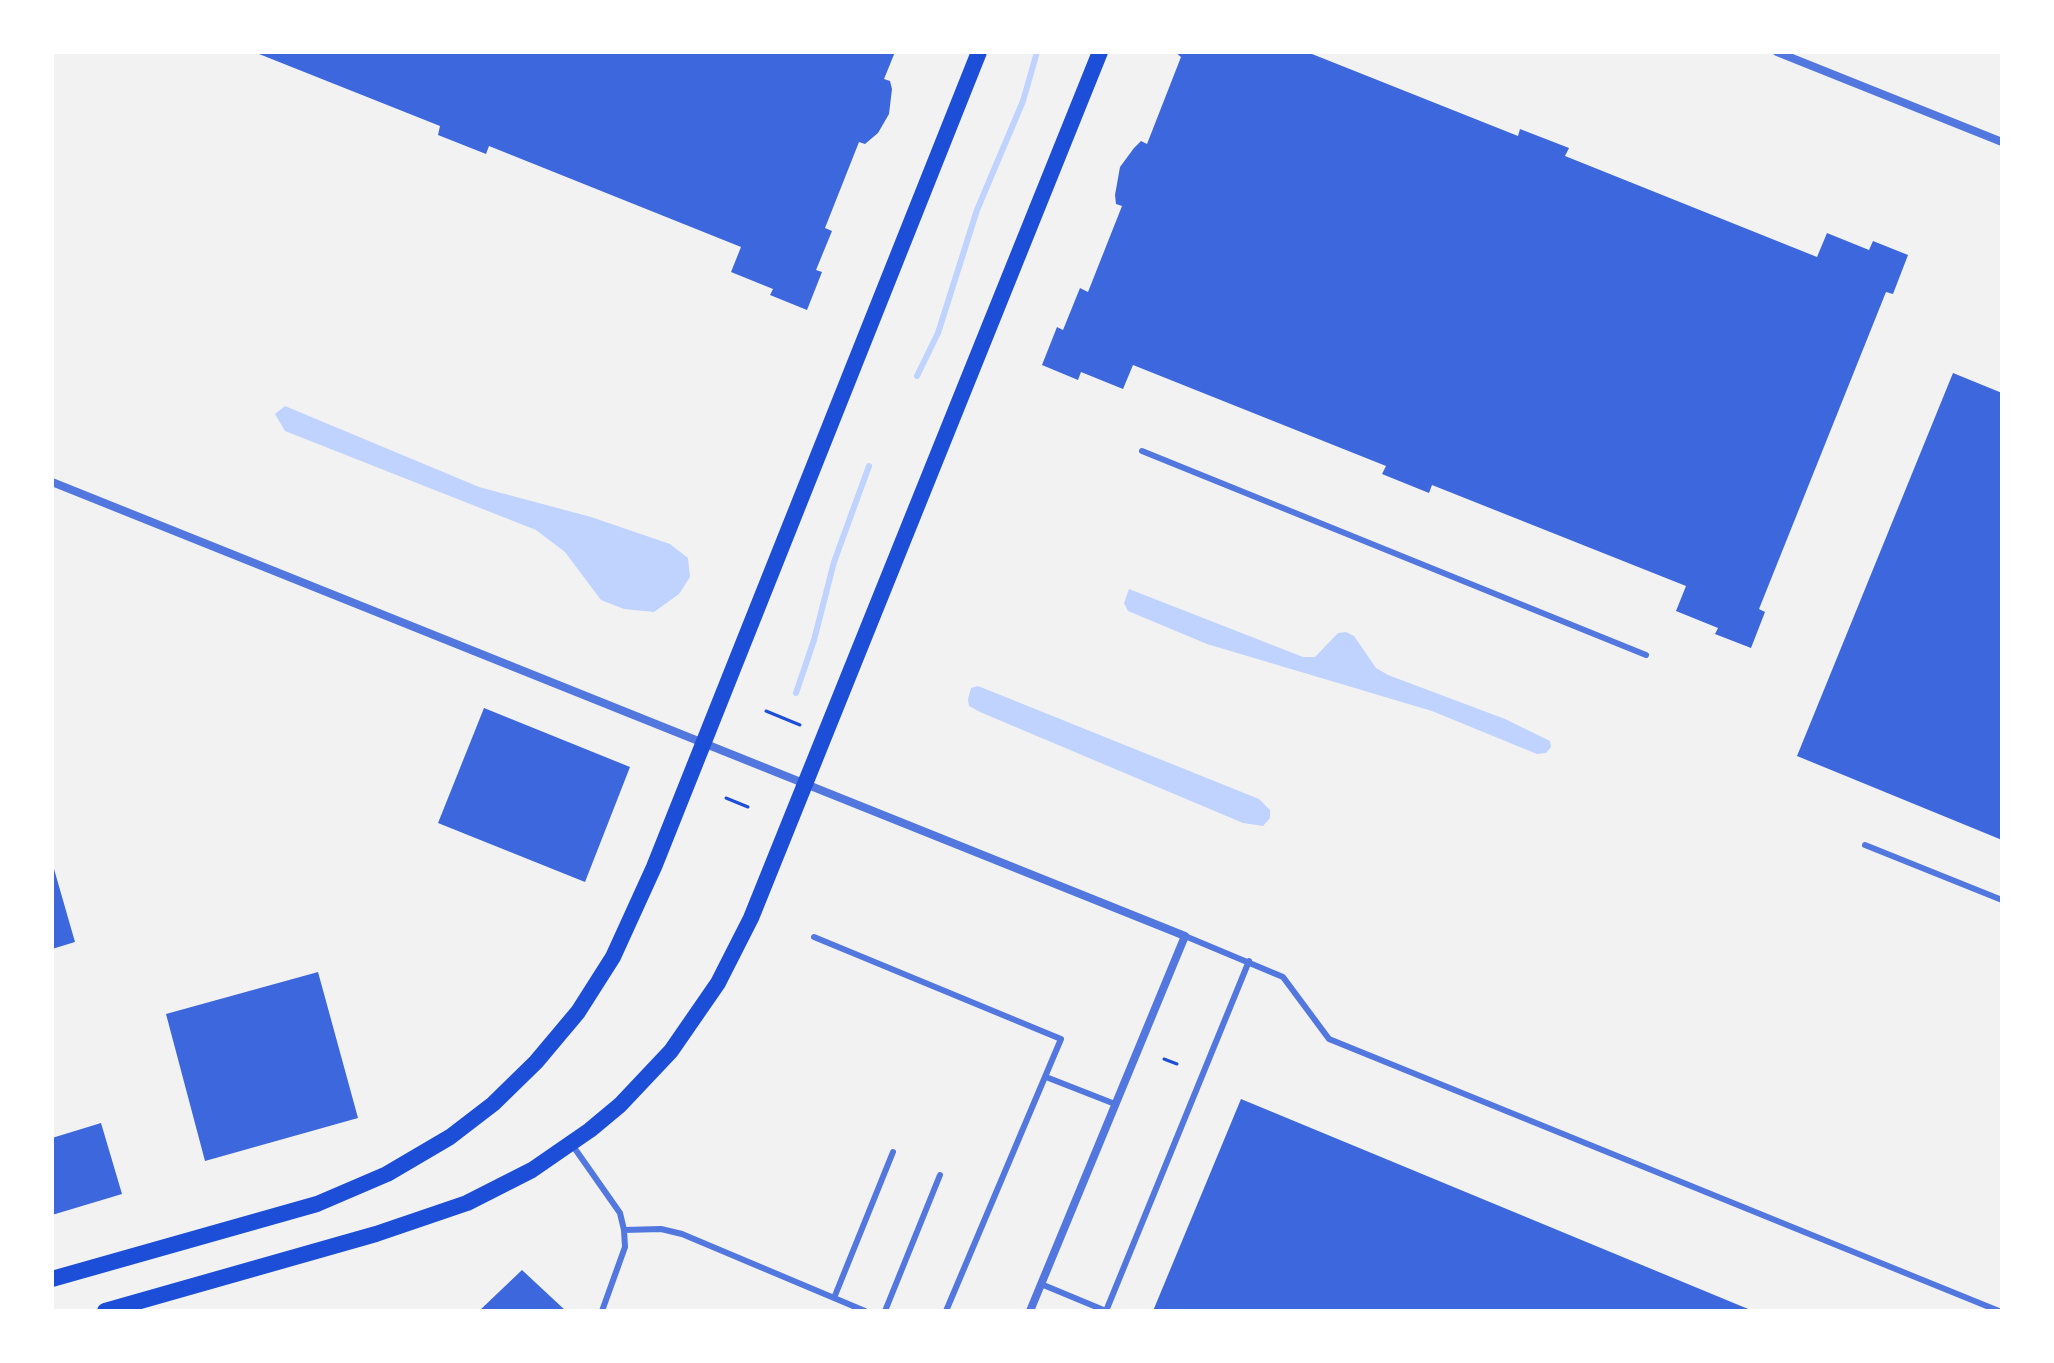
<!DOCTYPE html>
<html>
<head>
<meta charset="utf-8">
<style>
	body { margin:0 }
	#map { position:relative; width:2054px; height:1363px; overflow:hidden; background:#f2f2f2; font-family:Jost,sans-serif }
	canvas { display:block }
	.frame { position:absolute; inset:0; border:54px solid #fff; pointer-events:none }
</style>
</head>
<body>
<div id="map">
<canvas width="2054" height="1363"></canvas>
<div class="frame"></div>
</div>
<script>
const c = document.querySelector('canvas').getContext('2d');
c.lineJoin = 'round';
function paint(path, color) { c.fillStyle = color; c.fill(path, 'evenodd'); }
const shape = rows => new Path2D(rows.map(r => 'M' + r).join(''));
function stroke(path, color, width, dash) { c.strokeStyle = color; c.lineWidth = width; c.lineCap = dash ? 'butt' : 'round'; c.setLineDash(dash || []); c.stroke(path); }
paint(shape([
	[285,406,479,487,591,517,670,544,688,558,690,577,679,594,654,612,624,609,601,600,565,552,536,530,285,431,275,414],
	[1129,589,1303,657,1315,657,1338,633,1346,632,1354,636,1376,668,1388,675,1505,719,1550,741,1551,747,1546,753,1537,754,1432,711,1207,644,1128,611,1124,603],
	[978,686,1259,799,1270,810,1270,818,1263,826,1243,823,980,712,969,706,968,699,971,688]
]), '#bfd3fe');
stroke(shape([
	[917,376,938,333,977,210,1023,101,1037,52],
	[796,693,814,640,834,562,869,466]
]), '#bfd3fe', 6);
paint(shape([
	[254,52,895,52,884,79,890,81,892,89,889,114,878,133,865,144,859,142,825,228,832,231,816,270,822,272,807,310,770,295,773,289,731,272,741,247,489,146,486,154,438,135,440,126],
	[1175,52,1307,52,1518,136,1520,129,1569,148,1565,156,1817,257,1827,233,1869,250,1873,241,1908,255,1893,294,1886,292,1759,609,1765,612,1751,648,1715,634,1718,628,1676,611,1686,586,1432,485,1429,493,1382,474,1386,466,1133,365,1123,389,1081,372,1078,380,1042,365,1057,327,1063,330,1080,288,1088,292,1122,206,1116,204,1115,195,1120,167,1134,148,1141,141,1147,144,1181,57],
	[1953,373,2002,393,2002,840,1797,756],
	[484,708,630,767,585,882,438,823],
	[52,862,75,942,52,949],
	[318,972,358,1118,205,1161,166,1014],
	[1241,1099,1753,1311,1153,1311],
	[101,1123,122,1194,52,1215,52,1138],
	[522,1270,566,1311,479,1311]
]), '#3d67dc');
stroke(shape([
	[766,711,800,725],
	[726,798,748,807],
	[1164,1059,1177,1064]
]), '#1d4ed8', 3);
stroke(shape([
	[1142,451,1646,655],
	[1865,845,2002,900],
	[1185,936,1283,977,1329,1039,1999,1311],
	[814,937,1061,1039,946,1311],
	[1046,1077,1115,1104],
	[573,1146,620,1213,624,1230,625,1247,602,1311],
	[624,1230,661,1229,682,1234,865,1311],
	[1041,1284,1106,1311],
	[834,1298,893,1152],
	[885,1311,940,1175],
	[1106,1311,1249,961]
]), '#5277de', 6);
stroke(shape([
	[1777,52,2002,142],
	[52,482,1185,936,1030,1311]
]), '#5277de', 8);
stroke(shape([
	[52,1279,317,1204,387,1174,450,1137,493,1104,536,1062,578,1012,613,957,654,867,979,52],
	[105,1311,376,1234,467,1203,532,1170,590,1130,620,1105,671,1051,718,983,751,918,1100,52]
]), '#1d4ed8', 16);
</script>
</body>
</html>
